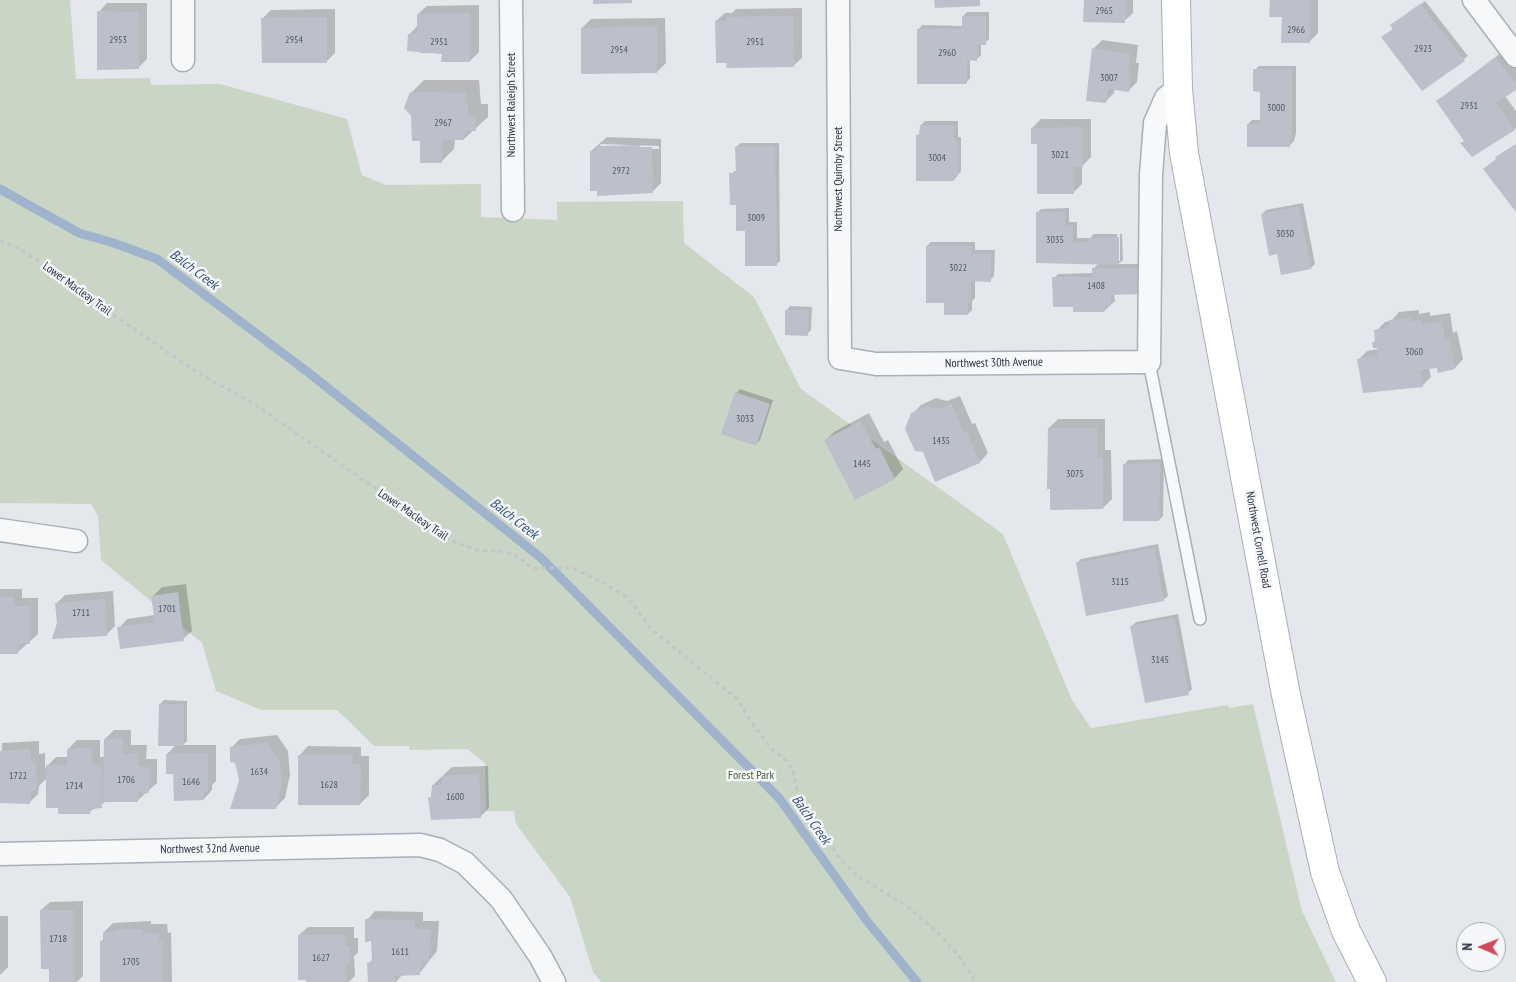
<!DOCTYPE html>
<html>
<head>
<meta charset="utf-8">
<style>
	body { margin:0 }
	#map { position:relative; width:1516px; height:982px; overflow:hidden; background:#e4e7ec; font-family:"PT Sans Narrow",sans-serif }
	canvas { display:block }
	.north { position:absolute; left:1456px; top:922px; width:50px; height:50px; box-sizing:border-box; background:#f4f6f9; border:1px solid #a4a8b1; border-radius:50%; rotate:271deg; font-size:14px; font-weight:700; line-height:20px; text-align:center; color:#2b3445 }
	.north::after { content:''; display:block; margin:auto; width:18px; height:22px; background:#d1495b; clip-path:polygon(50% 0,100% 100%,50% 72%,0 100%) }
</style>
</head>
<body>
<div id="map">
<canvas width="1516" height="982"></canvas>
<div class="north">N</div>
</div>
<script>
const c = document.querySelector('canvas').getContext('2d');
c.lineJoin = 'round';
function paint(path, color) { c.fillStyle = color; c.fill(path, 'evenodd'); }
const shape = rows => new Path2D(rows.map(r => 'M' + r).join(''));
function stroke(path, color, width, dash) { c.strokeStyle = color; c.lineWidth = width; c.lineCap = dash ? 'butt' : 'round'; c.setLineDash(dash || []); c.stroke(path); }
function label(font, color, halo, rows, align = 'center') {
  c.font = font + ' "PT Sans Narrow",sans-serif'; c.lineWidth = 5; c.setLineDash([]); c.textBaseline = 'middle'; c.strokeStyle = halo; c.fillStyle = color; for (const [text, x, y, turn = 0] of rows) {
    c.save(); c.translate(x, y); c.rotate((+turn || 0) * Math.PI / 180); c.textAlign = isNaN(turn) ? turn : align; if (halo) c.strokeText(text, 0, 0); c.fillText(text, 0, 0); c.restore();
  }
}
paint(shape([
	[0,0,70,0,76,79,150,78,151,85,220,84,347,119,362,175,386,185,481,184,481,217,557,220,557,202,683,201,684,243,754,297,801,389,1003,534,1072,700,1091,728,1228,705,1229,708,1253,704,1302,911,1336,982,601,982,593,972,570,897,516,824,514,811,486,811,485,763,467,749,409,750,409,746,374,746,337,710,261,710,216,691,202,643,101,560,98,516,91,504,0,503]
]), '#c9d6c5');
paint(shape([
	[1085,0,1133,0,1133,13,1124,21],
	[1271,0,1318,0,1318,33,1309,42],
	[1425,1,1468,56,1422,89,1391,25],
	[107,3,147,3,147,59,138,68,99,12],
	[479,5,479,52,470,61,444,53,421,53,409,35,418,25,418,14,427,6],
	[802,8,802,58,793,66,728,62,716,21,725,13,732,13,736,9],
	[335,9,335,53,327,61,263,18,271,10],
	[967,12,989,12,989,39,985,43,981,43,981,55,977,59,970,59,970,78,966,83,918,30,922,25,963,26,963,16],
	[665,18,666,63,657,72,582,28,591,19],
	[1102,40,1138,45,1136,63,1139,63,1137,82,1128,91,1115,89,1114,93,1105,102,1093,49],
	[1505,50,1516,65,1516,88,1505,96,1516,111,1516,128,1473,156,1465,140,1437,101],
	[1259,66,1296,66,1296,133,1294,141,1290,145,1248,124,1252,120,1261,120,1261,90,1255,70],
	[424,80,479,80,481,104,488,104,488,117,464,139,455,139,454,149,441,162,421,139,411,93],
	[1041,119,1091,119,1091,157,1082,166,1082,184,1074,192,1038,143,1032,128],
	[925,121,958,121,958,137,961,137,961,171,954,180,917,136,921,132,921,125],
	[607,137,661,139,661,183,652,192,598,194,591,151],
	[601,144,659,146,659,149,599,147],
	[741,143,779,143,780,261,776,265,746,230,737,204,730,174,737,170,736,147],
	[1303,203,1315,264,1311,268,1278,253,1262,214,1266,210],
	[1069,208,1069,222,1077,222,1077,238,1090,238,1094,234,1117,234,1118,261,1120,261,1120,234,1122,234,1123,260,1118,264,1142,264,1142,289,1114,293,1115,301,1104,311,1054,278,1058,274,1093,273,1093,269,1099,263,1037,213,1041,209],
	[931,242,975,242,975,250,995,250,994,276,990,280,975,280,975,298,972,301,972,310,968,314,945,302,927,246],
	[790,306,812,307,811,330,807,334,786,311],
	[1419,310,1419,314,1430,312,1430,316,1450,313,1453,333,1457,331,1463,359,1455,368,1429,368,1431,377,1422,386,1358,360,1367,351,1379,349,1379,346,1374,347,1376,331,1385,322,1391,321,1399,312],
	[740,389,773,400,760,440,756,444,736,393],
	[960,396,972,424,975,423,988,453,980,462,912,414,921,405,936,398,947,401],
	[869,413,884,442,888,440,903,469,895,478,856,498,825,441,834,432],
	[1058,419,1105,419,1105,450,1111,450,1112,499,1103,508,1049,428],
	[1164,459,1163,516,1159,520,1124,465,1128,460],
	[1158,544,1168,596,1163,600,1077,563,1081,559],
	[186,584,192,631,183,639,119,628,127,619,155,615,153,596,162,587],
	[0,589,22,589,22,598,38,598,38,634,18,652,0,652],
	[113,591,115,626,106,635,58,624,56,604,65,595],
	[1178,614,1192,689,1188,693,1132,626,1136,622],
	[164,700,187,701,187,741,183,745,216,745,216,781,212,785,212,790,204,799,175,773,167,754,176,745,160,704],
	[114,730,131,730,131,745,147,745,146,759,157,759,157,783,137,801,107,801,89,812,59,806,47,778,39,786,38,794,29,803,0,802,2,743,39,741,39,754,45,753,45,768,56,757,68,757,68,749,77,740,100,740,100,757,105,757,105,739],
	[277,735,288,751,290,775,285,798,276,807,240,781,231,748,240,739],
	[308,746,361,747,361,756,369,756,369,795,360,804,300,755],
	[488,766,489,808,480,817,429,798,433,795,433,785,452,767],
	[83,901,83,976,77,982,51,982,41,910,50,902],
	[375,911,423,912,423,921,439,921,437,951,419,974,403,974,396,982,369,982,369,963,373,959,372,939,367,920],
	[0,916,8,916,8,967,0,975],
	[151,921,151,924,167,924,168,933,171,932,172,982,101,982,101,942,104,938,104,932,113,923],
	[308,927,354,927,354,938,358,938,358,953,354,956,355,976,349,982,307,982,299,935]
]), '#0003');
stroke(shape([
	[0,189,79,233,114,243,157,259,309,373,540,557,779,798,867,921,917,982]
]), '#9fb4cc', 9);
paint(shape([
	[593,0,632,0,632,3,593,4],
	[934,0,980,0,980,6,935,8],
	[1084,0,1125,0,1125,23,1083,22],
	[1270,0,1310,0,1310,43,1281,43,1282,17,1269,17],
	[1420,4,1465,61,1422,91,1381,37,1393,29,1390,25],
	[97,11,139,12,139,69,97,70],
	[470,13,470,62,441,62,442,54,407,51,408,34,417,34,417,14],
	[793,16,794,67,726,68,727,63,716,63,715,21,727,21,726,17],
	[962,16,986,16,986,45,977,45,977,61,967,60,967,84,917,84,917,29,962,29],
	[327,17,327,63,262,63,261,18],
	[657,26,657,73,581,74,581,28],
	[1092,48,1130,54,1128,71,1131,71,1129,92,1108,89,1106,103,1086,101],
	[1496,58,1516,84,1516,90,1496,103,1515,130,1472,157,1460,143,1464,141,1436,101],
	[1253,69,1292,69,1292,138,1290,138,1290,147,1247,147,1247,124,1260,124,1260,92,1253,91],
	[410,92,466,93,469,116,475,116,476,131,465,131,464,140,443,140,442,163,420,163,420,141,412,141,411,116,404,108],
	[920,125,955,125,954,141,958,141,958,176,954,176,954,181,916,181,916,135,919,135],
	[1083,127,1083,167,1074,167,1074,194,1037,194,1037,144,1031,144,1031,128],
	[1516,144,1516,212,1483,169,1496,159,1495,157],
	[640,145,640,147,652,147,653,193,597,196,597,191,590,191,590,151,596,151,597,146],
	[775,146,777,266,745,266,745,231,736,231,736,205,730,205,729,173,736,173,735,147],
	[1299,206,1311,269,1281,275,1277,254,1269,256,1261,214],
	[1036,212,1065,212,1066,226,1073,225,1073,242,1089,242,1089,238,1119,237,1119,265,1036,263],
	[926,246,972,246,972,253,991,254,991,282,971,281,971,304,968,303,968,315,944,315,944,303,926,303],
	[1092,268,1138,268,1139,294,1111,295,1111,306,1105,306,1104,312,1073,312,1073,307,1053,307,1052,277,1092,277],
	[785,310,809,310,808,336,785,335],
	[1411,318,1411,322,1421,320,1422,324,1442,321,1445,340,1449,338,1455,369,1438,373,1437,368,1420,370,1423,387,1363,393,1357,359,1377,356,1377,348,1373,348,1372,342,1375,342,1374,330,1389,327,1389,320],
	[735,392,770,404,756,446,721,434],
	[952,404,963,432,966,431,980,463,935,482,923,452,915,451,905,429,911,413,927,406,937,409],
	[860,421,876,449,879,447,895,479,855,500,824,440],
	[1048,428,1097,428,1097,458,1103,458,1103,509,1050,510,1050,489,1047,489],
	[1160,463,1159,521,1123,521,1123,464],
	[1154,548,1164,601,1086,616,1076,563],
	[178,592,184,641,120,649,117,627,155,622,151,596],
	[0,597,14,597,14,606,30,606,30,644,19,644,18,654,0,654],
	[105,599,107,636,52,639,57,623,55,603],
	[1174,618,1189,695,1145,703,1130,626],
	[159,704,184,704,184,746,158,746],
	[123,738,123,754,139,753,138,767,149,767,149,793,138,792,138,802,103,802,104,739],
	[268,743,279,760,282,785,276,809,230,809,239,781,236,763,230,762,230,747],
	[91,748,92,765,101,765,102,808,90,809,90,814,58,814,58,808,46,808,46,765,67,765,67,749],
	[30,749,31,762,36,761,37,790,31,791,30,804,0,803,0,751],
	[208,753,208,791,204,791,204,800,174,801,173,774,166,774,166,754],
	[298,755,353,755,352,764,361,765,360,805,298,805],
	[479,774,481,818,431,820,428,798,431,797,432,785,442,785,442,776],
	[40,910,74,910,75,982,49,982,49,969,41,969],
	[365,919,414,920,415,929,431,929,429,961,421,961,420,975,395,976,395,982,368,982,367,963,372,962,371,941,365,942],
	[118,929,143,929,143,933,159,933,159,941,163,940,163,982,100,982,100,941,103,941,103,932,118,931],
	[298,935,346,935,346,946,350,946,349,963,346,963,347,982,306,982,306,980,298,980]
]), '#bbc0ca');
const service = shape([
	[1149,362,1200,619]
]);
const minor = shape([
	[183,0,183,60],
	[511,0,513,210],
	[838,0,840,358,876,364,1149,362,1151,175,1155,123,1166,98,1178,89],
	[1474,0,1516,56],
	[0,530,76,541],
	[0,854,420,845,440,850,465,863,501,899,540,956,554,982]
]);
const secondary = shape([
	[1176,0,1178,89,1184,153,1286,695,1325,872,1346,931,1372,982]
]);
stroke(service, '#a9aeb7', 14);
stroke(minor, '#a9aeb7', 25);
stroke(secondary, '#a9aeb7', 30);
stroke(shape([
	[0,241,16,247,57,273,89,298,198,373,253,403,449,540,477,550,506,552,519,557,531,568,572,568,604,583,628,598,651,629,738,700,752,723,774,752,783,757,793,770,799,800,841,860,857,876,907,906,936,931,959,956,976,982]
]), '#c2c5cb', 3, [4, 4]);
stroke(service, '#f7f8fa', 11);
stroke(minor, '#f7f8fa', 22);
stroke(secondary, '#fff', 28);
label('10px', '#4f5766', null, [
	["2965",1104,11],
	["2966",1296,30],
	["2953",118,40],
	["2954",294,40],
	["2951",439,42],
	["2951",755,42],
	["2923",1423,49],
	["2954",619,50],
	["2960",947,53],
	["3007",1109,78],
	["2931",1469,106],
	["3000",1276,108],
	["2967",443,123],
	["3021",1060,155],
	["3004",937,158],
	["2972",621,171],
	["3009",756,218],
	["3030",1285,234],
	["3035",1055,240],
	["3022",958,268],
	["1408",1096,286],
	["3060",1414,352],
	["3033",745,419],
	["1435",941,441],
	["1445",862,464],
	["3075",1075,474],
	["3115",1120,582],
	["1701",167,609],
	["1711",81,613],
	["3145",1160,660],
	["1634",259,772],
	["1722",18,776],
	["1706",126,780],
	["1646",191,782],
	["1628",329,785],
	["1714",74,786],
	["1600",455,797],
	["1718",58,939],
	["1611",400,952],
	["1627",321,958],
	["1705",131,962]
]);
label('12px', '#2b3445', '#f4f6f9', [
	["Northwest Raleigh Street",512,105,-90],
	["Northwest Quimby Street",839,179,-90],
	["Lower Macleay Trail",77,289,36],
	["Northwest 30th Avenue",994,363,-1],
	["Lower Macleay Trail",413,515,34],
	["Northwest Cornell Road",1258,540,80],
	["Northwest 32nd Avenue",210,849,-1]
]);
label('12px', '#3f6138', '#f4f6f9', [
	["Forest Park",751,776]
]);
label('italic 14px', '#34527a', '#f4f6f9', [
	["Balch Creek",194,270,37],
	["Balch Creek",514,519,38],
	["Balch Creek",811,820,55]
]);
</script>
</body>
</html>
